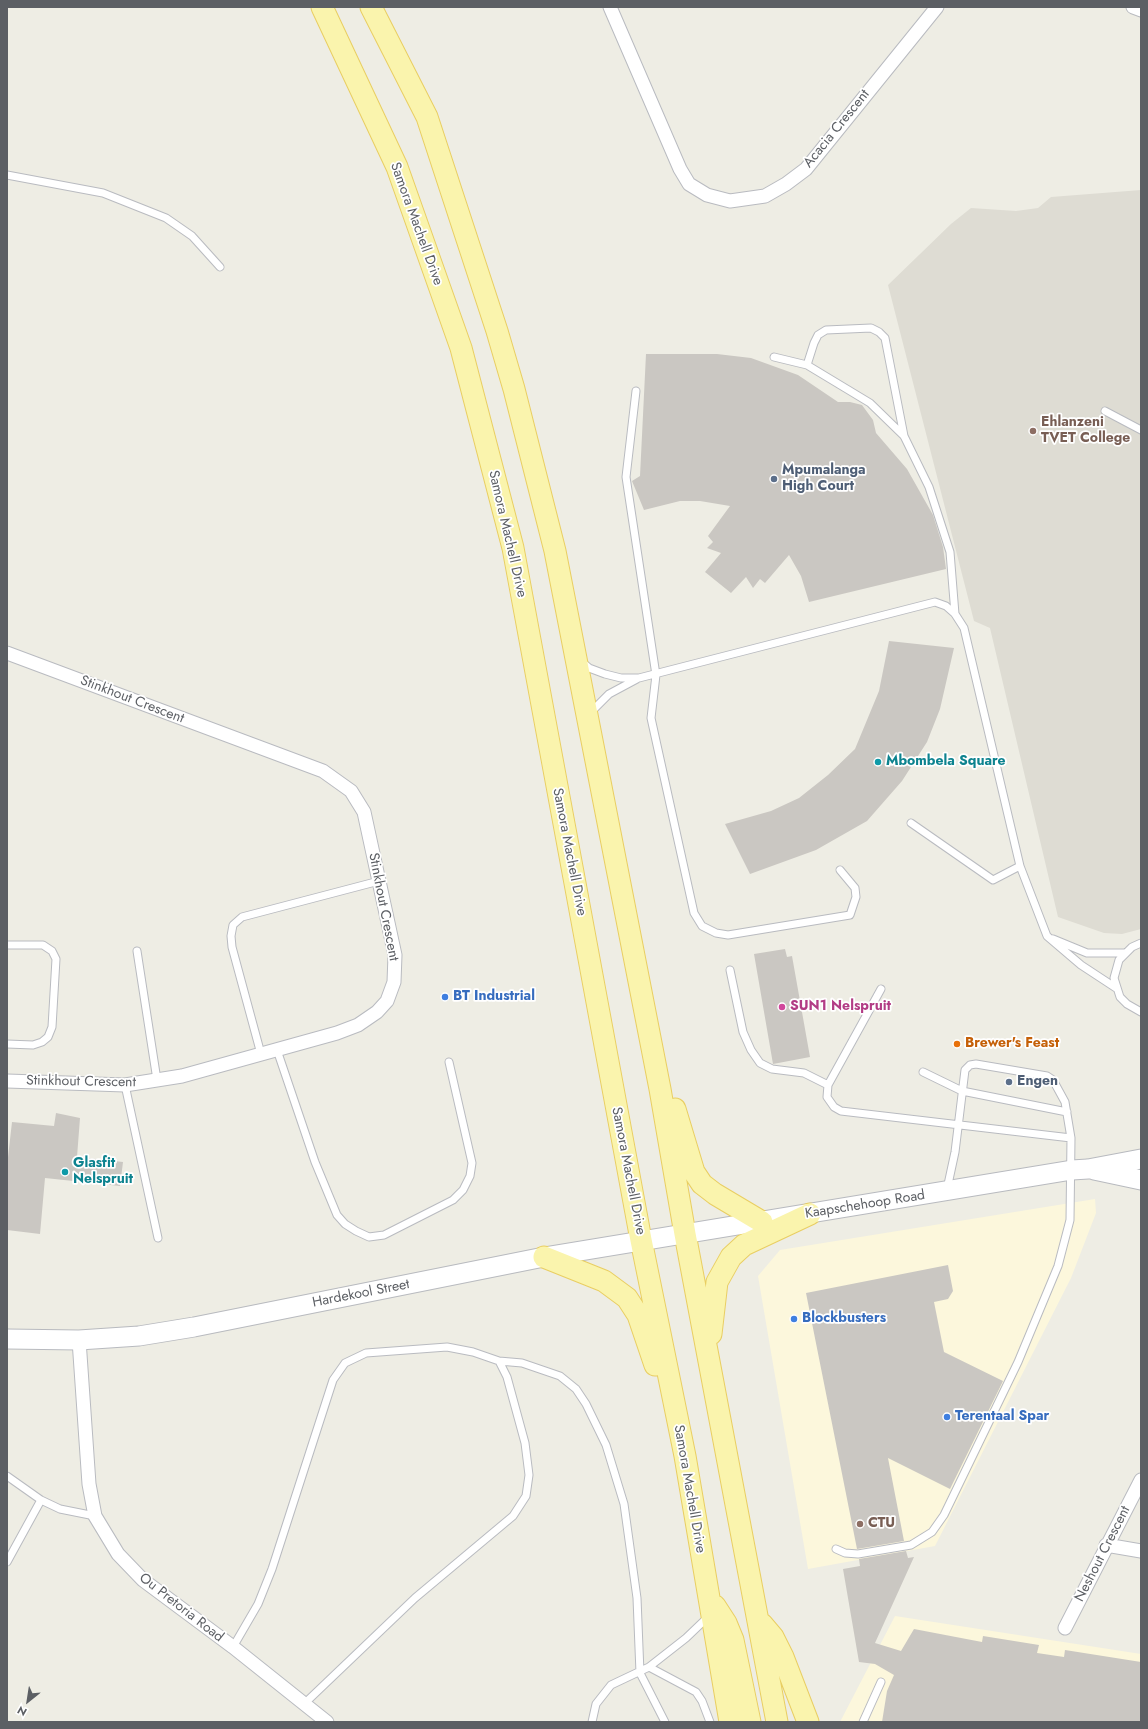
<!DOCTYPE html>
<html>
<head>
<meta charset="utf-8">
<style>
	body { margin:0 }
	#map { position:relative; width:1148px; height:1729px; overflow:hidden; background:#eeede4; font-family:Jost,sans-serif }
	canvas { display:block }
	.frame { position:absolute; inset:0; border:8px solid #5c5f64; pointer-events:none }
	.north { position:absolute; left:8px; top:1681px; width:40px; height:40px; -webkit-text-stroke:3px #fff; paint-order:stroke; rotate:210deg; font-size:11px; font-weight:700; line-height:16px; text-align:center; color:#5c5f64 }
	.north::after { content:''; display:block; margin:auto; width:14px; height:18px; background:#5c5f64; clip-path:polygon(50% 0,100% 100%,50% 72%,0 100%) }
</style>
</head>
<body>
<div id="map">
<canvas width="1148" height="1729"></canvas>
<div class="frame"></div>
<div class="north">N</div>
</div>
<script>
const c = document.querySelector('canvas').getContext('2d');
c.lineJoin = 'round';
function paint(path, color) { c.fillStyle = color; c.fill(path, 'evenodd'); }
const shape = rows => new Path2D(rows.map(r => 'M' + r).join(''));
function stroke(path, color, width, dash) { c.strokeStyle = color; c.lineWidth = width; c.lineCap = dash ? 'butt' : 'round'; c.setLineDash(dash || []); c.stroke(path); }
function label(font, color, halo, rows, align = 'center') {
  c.font = font + ' Jost,sans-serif'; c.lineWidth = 3.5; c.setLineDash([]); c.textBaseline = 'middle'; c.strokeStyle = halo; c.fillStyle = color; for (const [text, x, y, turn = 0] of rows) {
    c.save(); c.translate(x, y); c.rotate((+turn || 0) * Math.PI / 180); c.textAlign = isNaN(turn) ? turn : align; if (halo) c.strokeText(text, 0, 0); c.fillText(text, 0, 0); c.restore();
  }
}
paint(shape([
	[1095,1199,1096,1213,1071,1278,935,1546,808,1569,758,1276,780,1250],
	[895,1616,1141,1654,1141,1722,840,1722]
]), '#fcf7dc');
paint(shape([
	[1141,190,1141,929,1122,934,1104,933,1058,917,990,628,974,621,888,285,951,224,971,208,1016,211,1038,208,1051,197]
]), '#dedcd3');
paint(shape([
	[646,354,717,354,751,358,798,375,838,402,850,402,862,405,873,420,876,433,907,469,933,515,943,547,946,569,809,602,801,576,789,555,765,583,760,579,753,588,746,577,731,593,705,572,721,553,707,548,713,542,708,536,730,506,700,501,680,501,644,510,632,481,640,476],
	[889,641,954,648,940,709,927,742,902,781,867,821,816,850,750,874,725,824,771,811,799,798,828,775,855,749,879,691],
	[785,949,787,957,792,956,810,1057,773,1064,754,954],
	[56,1113,80,1118,77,1157,123,1162,120,1186,45,1178,40,1234,7,1230,7,1166,12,1122,54,1126],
	[948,1265,953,1291,948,1299,934,1302,944,1352,1003,1381,950,1489,888,1458,904,1541,857,1549,806,1293],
	[906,1551,908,1558,914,1557,875,1643,901,1651,914,1629,982,1642,983,1636,1039,1645,1037,1653,1064,1657,1065,1650,1141,1662,1141,1722,882,1722,887,1691,894,1675,875,1664,859,1662,843,1569,860,1566,859,1559]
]), '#cac7c2');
const service = shape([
	[7,175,103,193,166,218,192,236,220,267],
	[774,357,807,365,870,403,904,436,929,487,950,552,955,614],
	[807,365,814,343,818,335,826,330,871,328,879,332,885,338,904,436],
	[636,391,626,477,656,675,651,718,694,913,702,926,716,933,728,935,850,915,856,897,855,888,840,870],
	[1105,411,1141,430],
	[582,662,589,668,605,674,621,678,639,678,935,602,946,606,955,614,964,628,1020,866,993,880,911,823],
	[591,712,609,694,637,679],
	[1020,866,1047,936,1081,965,1116,988],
	[1053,939,1087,953,1124,953],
	[1141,943,1132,947,1119,960,1114,978,1120,997,1127,1004,1141,1012],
	[7,945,43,945,52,951,56,959,52,1027,48,1037,42,1042,33,1045,7,1044],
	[137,951,157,1080],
	[730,970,743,1032,751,1050,760,1063,772,1069,804,1073,828,1085],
	[881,989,828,1085,827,1097,834,1107,841,1111,1071,1138],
	[277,1050,315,1162,337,1215,345,1224,356,1231,369,1237,384,1235,453,1200,463,1190,470,1176,472,1163,449,1062],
	[261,1054,232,947,231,936,233,925,242,917,379,881],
	[923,1072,962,1091,1067,1112],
	[125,1085,158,1238],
	[499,1361,522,1363,560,1376,576,1389,586,1404,606,1445,624,1504,637,1598,640,1673,665,1722],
	[7,1476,41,1500,60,1509,95,1516],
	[836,1549,845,1553,858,1554,911,1545,932,1532,944,1515,1018,1362,1058,1266,1070,1220,1071,1138,1065,1102,1053,1080,1047,1076,976,1064,970,1065,965,1070,955,1152,947,1189],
	[7,1562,41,1500],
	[233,1647,258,1604,272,1569,333,1380,345,1363,366,1353,447,1347,473,1352,499,1361,507,1377,525,1443,529,1475,526,1496,513,1516,415,1598,304,1704],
	[649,1667,696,1692,702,1701,710,1722],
	[592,1722,596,1704,611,1685,649,1667,686,1638,709,1616],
	[863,1722,881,1682]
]);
const minor = shape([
	[610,7,680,169,689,184,707,195,730,201,765,196,786,184,806,169,937,7],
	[1133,7,1141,10],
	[7,653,323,771,351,791,364,812,395,955,394,982,387,1001,377,1012,358,1025,337,1033,182,1076,125,1085,7,1081],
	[79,1340,89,1484,95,1516,118,1554,143,1580,233,1647,327,1722],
	[1106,1545,1141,1551],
	[1065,1628,1141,1480]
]);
const secondary = shape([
	[1094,1170,1141,1180],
	[7,1339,79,1340,139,1336,194,1327,544,1257,1072,1170,1088,1169,1141,1159]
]);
const primary = shape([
	[322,7,397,167,461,348,513,548,641,1240,685,1456,730,1722],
	[371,7,427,117,497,331,514,389,555,551,660,1089,685,1234,777,1722],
	[675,1109,694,1172,702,1184,715,1194,762,1222],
	[544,1257,604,1281,627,1298,638,1315,655,1365],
	[711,1334,717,1282,731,1257,744,1245,810,1214],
	[715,1606,726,1623,733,1640,750,1722],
	[762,1624,773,1637,783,1657,808,1722]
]);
stroke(service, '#b9bbc0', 9);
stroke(minor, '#b9bbc0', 15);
stroke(secondary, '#b8babf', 21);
stroke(primary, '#e9ce62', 23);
stroke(service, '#fff', 7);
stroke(minor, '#fff', 13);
stroke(secondary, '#fff', 19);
stroke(primary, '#faf4ad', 21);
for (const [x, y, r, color] of [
	[1033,431,4,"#8d6e63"],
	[774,479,4,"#5c6f8a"],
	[878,762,4,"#0f9aa8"],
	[445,997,4,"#3f7fe0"],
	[782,1007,4,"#d1479c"],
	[957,1044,4,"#e8710a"],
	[1009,1082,4,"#5c6f8a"],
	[65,1172,4,"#0f9aa8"],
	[794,1319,4,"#3f7fe0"],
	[947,1417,4,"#3f7fe0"],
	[860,1524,4,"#8d6e63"]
]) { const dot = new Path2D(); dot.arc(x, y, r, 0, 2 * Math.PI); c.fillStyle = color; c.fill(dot); stroke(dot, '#fff', 1.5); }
label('14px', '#5c5f64', '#fff', [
	["Acacia Crescent",837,129,-51],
	["Samora Machell Drive",416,224,70],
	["Samora Machell Drive",507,534,77],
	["Stinkhout Crescent",132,700,21],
	["Samora Machell Drive",569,852,79],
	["Stinkhout Crescent",383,907,79],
	["Stinkhout Crescent",81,1082,1],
	["Samora Machell Drive",628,1171,79],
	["Kaapschehoop Road",865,1205,-9],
	["Hardekool Street",361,1294,-11],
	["Samora Machell Drive",689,1489,80],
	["Neshout Crescent",1103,1554,-63],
	["Ou Pretoria Road",181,1608,38]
]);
label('bold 14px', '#785e54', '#fff', [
	["Ehlanzeni",1041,423],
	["TVET College",1041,439],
	["CTU",868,1524]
], 'left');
label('bold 14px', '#4e5e75', '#fff', [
	["Mpumalanga",782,471],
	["High Court",782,487],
	["Engen",1017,1082]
], 'left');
label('bold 14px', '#0d838f', '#fff', [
	["Mbombela Square",886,762],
	["Glasfit",73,1164],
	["Nelspruit",73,1180]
], 'left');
label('bold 14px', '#366cbe', '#fff', [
	["BT Industrial",453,997],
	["Blockbusters",802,1319],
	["Terentaal Spar",955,1417]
], 'left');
label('bold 14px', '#b23c85', '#fff', [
	["SUN1 Nelspruit",790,1007]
], 'left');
label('bold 14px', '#c56008', '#fff', [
	["Brewer's Feast",965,1044]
], 'left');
</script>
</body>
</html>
